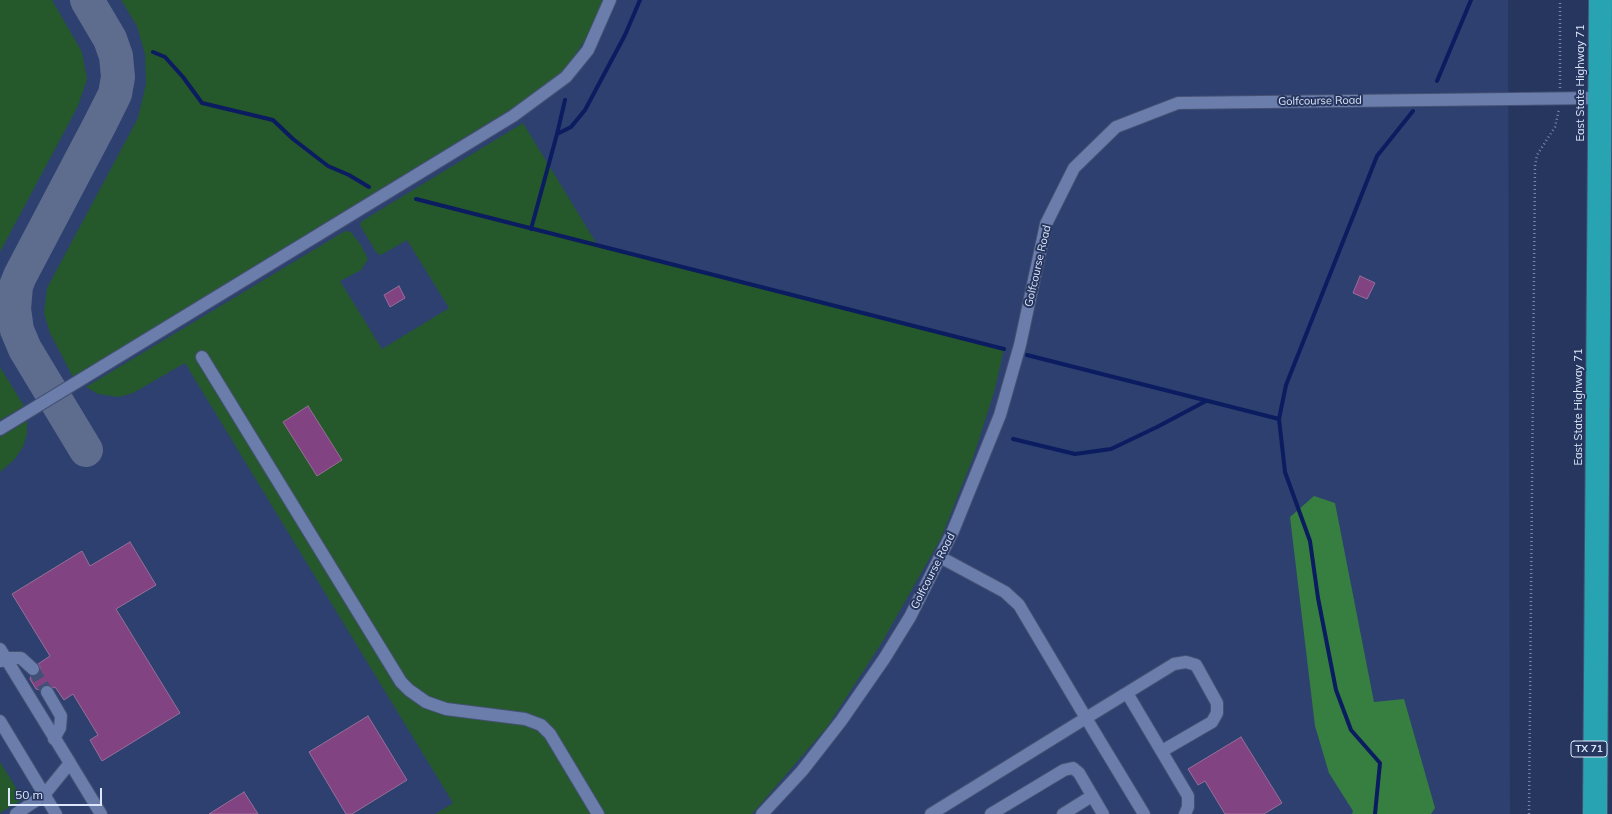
<!DOCTYPE html>
<html>
<head>
<meta charset="utf-8">
<style>
	body { margin:0 }
	#map { position:relative; width:1612px; height:814px; overflow:hidden; background:#26365f; font-family:Mulish,sans-serif }
	canvas { display:block }
	.scale { position:absolute; left:8px; top:788px; width:94px; height:18px; box-sizing:border-box; border:2px solid #dde6fa; border-top:0; padding-left:5px; font-size:12px; line-height:14px; white-space:nowrap; color:#dde6fa; -webkit-text-stroke:3px #26365f; paint-order:stroke }
</style>
</head>
<body>
<div id="map">
<canvas width="1612" height="814"></canvas>
<div class="scale">50 m</div>
</div>
<script>
const c = document.querySelector('canvas').getContext('2d');
c.lineJoin = 'round';
function paint(path, color) { c.fillStyle = color; c.fill(path, 'evenodd'); }
const shape = rows => new Path2D(rows.map(r => 'M' + r).join(''));
function stroke(path, color, width, dash) { c.strokeStyle = color; c.lineWidth = width; c.lineCap = dash ? 'butt' : 'round'; c.setLineDash(dash || []); c.stroke(path); }
function label(font, color, halo, rows, align = 'center') {
  c.font = font + ' Mulish,sans-serif'; c.lineWidth = 4; c.setLineDash([]); c.textBaseline = 'middle'; c.strokeStyle = halo; c.fillStyle = color; for (const [text, x, y, turn = 0] of rows) {
    c.save(); c.translate(x, y); c.rotate((+turn || 0) * Math.PI / 180); c.textAlign = isNaN(turn) ? turn : align; if (halo) c.strokeText(text, 0, 0); c.fillText(text, 0, 0); c.restore();
  }
}
paint(shape([
	[0,0,1508,0,1510,814,0,814]
]), '#2d406f');
paint(shape([
	[0,0,52,0,82,52,87,79,78,106,0,252],
	[121,0,602,0,600,9,584,41,567,67,537,93,73,377,50,333,44,313,47,288,138,118,146,84,145,54,137,26],
	[523,123,598,246,1004,349,995,389,974,455,941,538,881,644,827,727,752,814,435,814,453,803,185,363,133,393,119,397,98,394,86,387,345,231,351,232,361,245,368,259,361,270,340,281,382,349,449,308,407,240,381,255,376,252,360,225,362,221],
	[0,367,24,406,0,420],
	[27,421,27,434,23,447,14,460,0,472,0,437],
	[0,762,23,799,0,813]
]), '#25592c');
paint(shape([
	[1314,496,1335,503,1374,702,1404,699,1435,808,1431,814,1352,814,1353,811,1329,773,1315,726,1290,517]
]), '#367f40');
stroke(shape([
	[153,52,165,57,183,77,202,103,273,120,293,139,328,166,349,175,369,187],
	[1437,81,1471,0],
	[557,134,565,100],
	[416,199,1004,349],
	[531,229,557,134,571,127,585,110,625,35,640,0],
	[1027,355,1279,419],
	[1013,439,1075,454,1111,449,1157,427,1206,401],
	[1375,814,1380,763,1351,730,1336,690,1318,598,1310,541,1285,472,1279,419,1286,385,1377,156,1413,111]
]), '#0b1c60', 4);
stroke(shape([
	[86,450,25,349,17,330,14,309,16,286,20,276,100,124,115,94,118,77,116,56,110,39,87,0]
]), '#5e6c8e', 34);
const building = shape([
	[1360,276,1375,283,1367,299,1353,293,1360,276],
	[399,286,405,298,390,307,384,295,399,286],
	[308,406,342,460,317,476,283,422,308,406],
	[130,542,156,585,116,609,180,713,102,761,90,740,98,735,73,694,64,700,55,687,53,688,47,685,43,686,40,690,36,689,30,679,31,676,35,676,39,674,40,667,38,664,50,656,12,594,82,551,90,566,130,542],
	[368,716,407,780,352,814,346,814,309,752,368,716],
	[1241,737,1282,803,1264,814,1225,814,1205,781,1198,785,1188,769,1241,737],
	[244,792,258,814,209,814,244,792]
]);
paint(building, '#814382');
stroke(building, '#976f97', 1);
stroke(shape([
	[33,669,47,692]
]), '#415076', 12, [12, 6]);
const minor = shape([
	[202,357,401,682,409,690,426,702,446,709,525,719,541,725,550,734,598,814],
	[0,429,513,116,566,77,588,50,610,0],
	[0,649,70,763,44,795,16,814],
	[1,661,6,658,21,658,33,669],
	[47,692,61,716,60,728,54,739],
	[1127,693,1188,796,1188,807,1185,814],
	[0,721,56,814],
	[70,763,101,814],
	[762,814,802,771,841,721,884,659,910,617,953,531,1000,415,1020,345,1046,224,1074,168,1116,127,1178,103,1594,98],
	[931,814,1086,718,1019,605,1005,592,940,557],
	[991,814,1064,770,1073,768,1079,773,1103,814],
	[1063,814,1092,796],
	[1144,814,1086,718,1174,664,1186,662,1196,665,1217,703,1217,713,1212,722,1162,751]
]);
const highway = shape([
	[1589,814,1595,0],
	[1601,814,1606,0]
]);
stroke(minor, '#455173', 14);
stroke(highway, '#455173', 14);
stroke(shape([
	[1560,88,1560,0],
	[1529,814,1535,166,1537,155,1555,127,1559,109]
]), '#7a87a6', 2.5, [1, 3]);
stroke(minor, '#6a7dab', 12);
stroke(highway, '#28a3b1', 12);
for (const [x, y, w] of [
	[1589,749,36]
]) { const box = new Path2D(); box.roundRect(x - w / 2, y - 8, w, 16, 3); c.fillStyle = '#26365f'; c.fill(box); stroke(box, '#dde6fa', 1); }
label('bold 10px', '#dde6fa', null, [
	["TX 71",1589,749]
]);
label('11px', '#dde6fa', '#26365f', [
	["East State Highway 71",1581,83,-90],
	["Golfcourse Road",1320,101,-1],
	["Golfcourse Road",1038,266,-77],
	["East State Highway 71",1579,407,-90],
	["Golfcourse Road",933,571,-63]
]);
</script>
</body>
</html>
